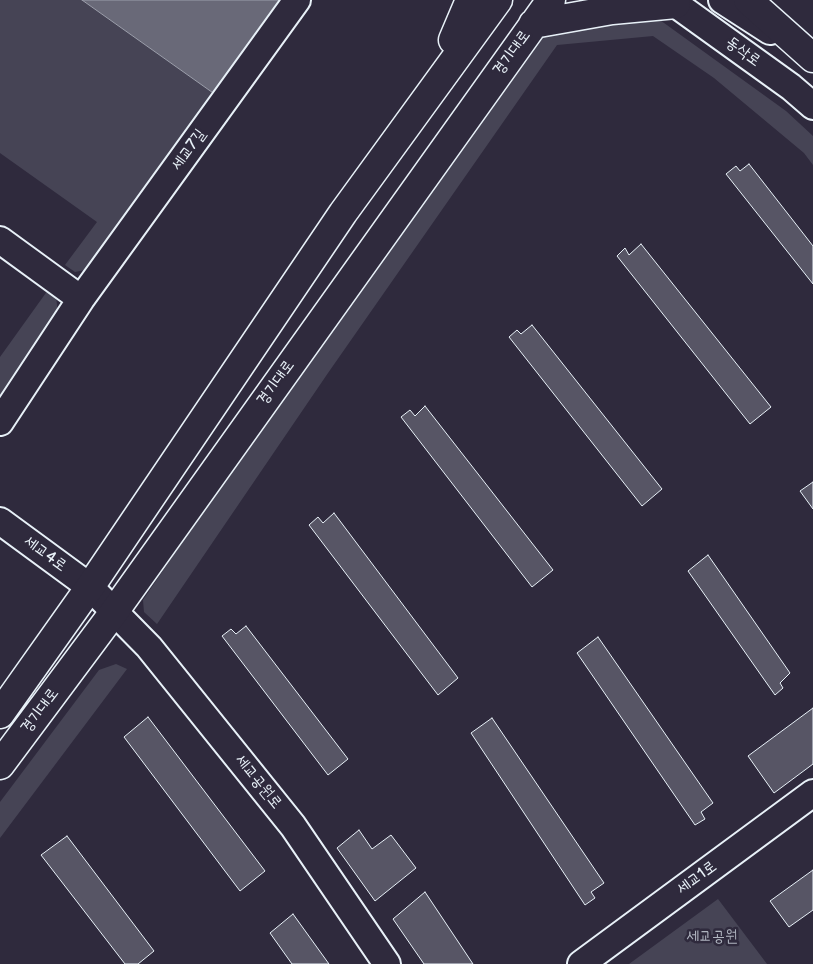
<!DOCTYPE html>
<html>
<head>
<meta charset="utf-8">
<style>
	body { margin:0 }
	canvas { display:block; background:#2f2a3d }
</style>
</head>
<body>
<canvas width="813" height="964"></canvas>
<script>
const c = document.querySelector('canvas').getContext('2d');
c.lineJoin = 'round';
function paint(path, color) { c.fillStyle = color; c.fill(path, 'evenodd'); }
const shape = rows => new Path2D(rows.map(r => 'M' + r).join(''));
function stroke(path, color, width, dash) { c.strokeStyle = color; c.lineWidth = width; c.lineCap = dash ? 'butt' : 'round'; c.setLineDash(dash || []); c.stroke(path); }
function label(font, color, halo, rows, align = 'center') {
  c.font = font + ' "Balsamiq Sans","Poor Story",sans-serif'; c.lineWidth = 5; c.setLineDash([]); c.textBaseline = 'middle'; c.strokeStyle = halo; c.fillStyle = color; for (const [text, x, y, turn = 0] of rows) {
    c.save(); c.translate(x, y); c.rotate((+turn || 0) * Math.PI / 180); c.textAlign = isNaN(turn) ? turn : align; if (halo) c.strokeText(text, 0, 0); c.fillText(text, 0, 0); c.restore();
  }
}
paint(shape([
	[0,0,82,0,216,95,90,269,75,272,65,265,97,222,0,153],
	[653,15,786,111,813,136,813,165,804,153,714,78,653,36,557,45,328,373,157,624,144,612,143,600,331,323,543,31],
	[48,290,56,296,58,315,0,398,0,357],
	[116,664,127,669,0,838,0,802,99,670],
	[718,899,767,964,629,964]
]), '#464455');
const water = shape([
	[82,0,284,0,216,95,82,0]
]);
paint(water, '#696978');
stroke(water, '#9c9fab', 1);
const building = shape([
	[749,164,813,246,813,284,726,174,736,166,740,171,749,164],
	[641,244,771,407,750,424,617,256,625,248,629,255,641,244],
	[532,325,662,489,642,506,509,337,517,330,521,334,532,325],
	[425,406,553,570,532,587,401,417,410,410,415,416,425,406],
	[813,482,813,509,800,491,813,482],
	[334,513,458,678,438,695,309,525,318,517,323,523,334,513],
	[708,555,790,673,780,683,783,688,775,695,688,571,708,555],
	[246,626,348,759,328,775,222,636,231,629,236,634,246,626],
	[598,637,713,803,701,812,705,819,695,825,577,653,598,637],
	[813,708,813,764,774,793,748,756,813,708],
	[148,717,265,871,240,891,124,737,148,717],
	[492,718,604,883,591,892,595,898,585,905,471,733,492,718],
	[359,830,372,849,391,835,416,868,375,901,337,848,359,830],
	[67,836,154,951,138,964,125,964,41,855,67,836],
	[813,870,813,910,789,927,770,901,813,870],
	[425,892,473,964,424,964,393,919,425,892],
	[293,914,329,964,292,964,270,933,293,914]
]);
paint(building, '#575565');
stroke(building, '#e8f1f8', 1);
const minor = shape([
	[670,0,791,87,813,106],
	[722,0,770,31],
	[0,240,81,299],
	[0,422,81,299,297,0],
	[0,521,90,587,149,647,293,826,387,964],
	[581,964,813,793]
]);
const major = shape([
	[748,0,813,58],
	[533,24,612,10,676,4],
	[453,40,470,0],
	[0,714,90,587,343,213,498,0],
	[0,765,114,612,551,0]
]);
stroke(minor, '#e8f1f8', 30);
stroke(major, '#e8f1f8', 31);
stroke(minor, '#2f2a3d', 26);
stroke(major, '#2f2a3d', 28);
label('16px', '#e8f1f8', '#2f2a3d', [
	["동삭로",743,52,36],
	["경기대로",512,53,-54],
	["세교7길",189,150,-54],
	["경기대로",276,383,-54],
	["세교4로",45,554,36],
	["경기대로",40,711,-53],
	["세교공원로",258,782,51],
	["세교1로",697,878,-36]
]);
label('16px', '#afb4bf', '#2f2a3d', [
	["세교공원",712,937]
]);
</script>
</body>
</html>
